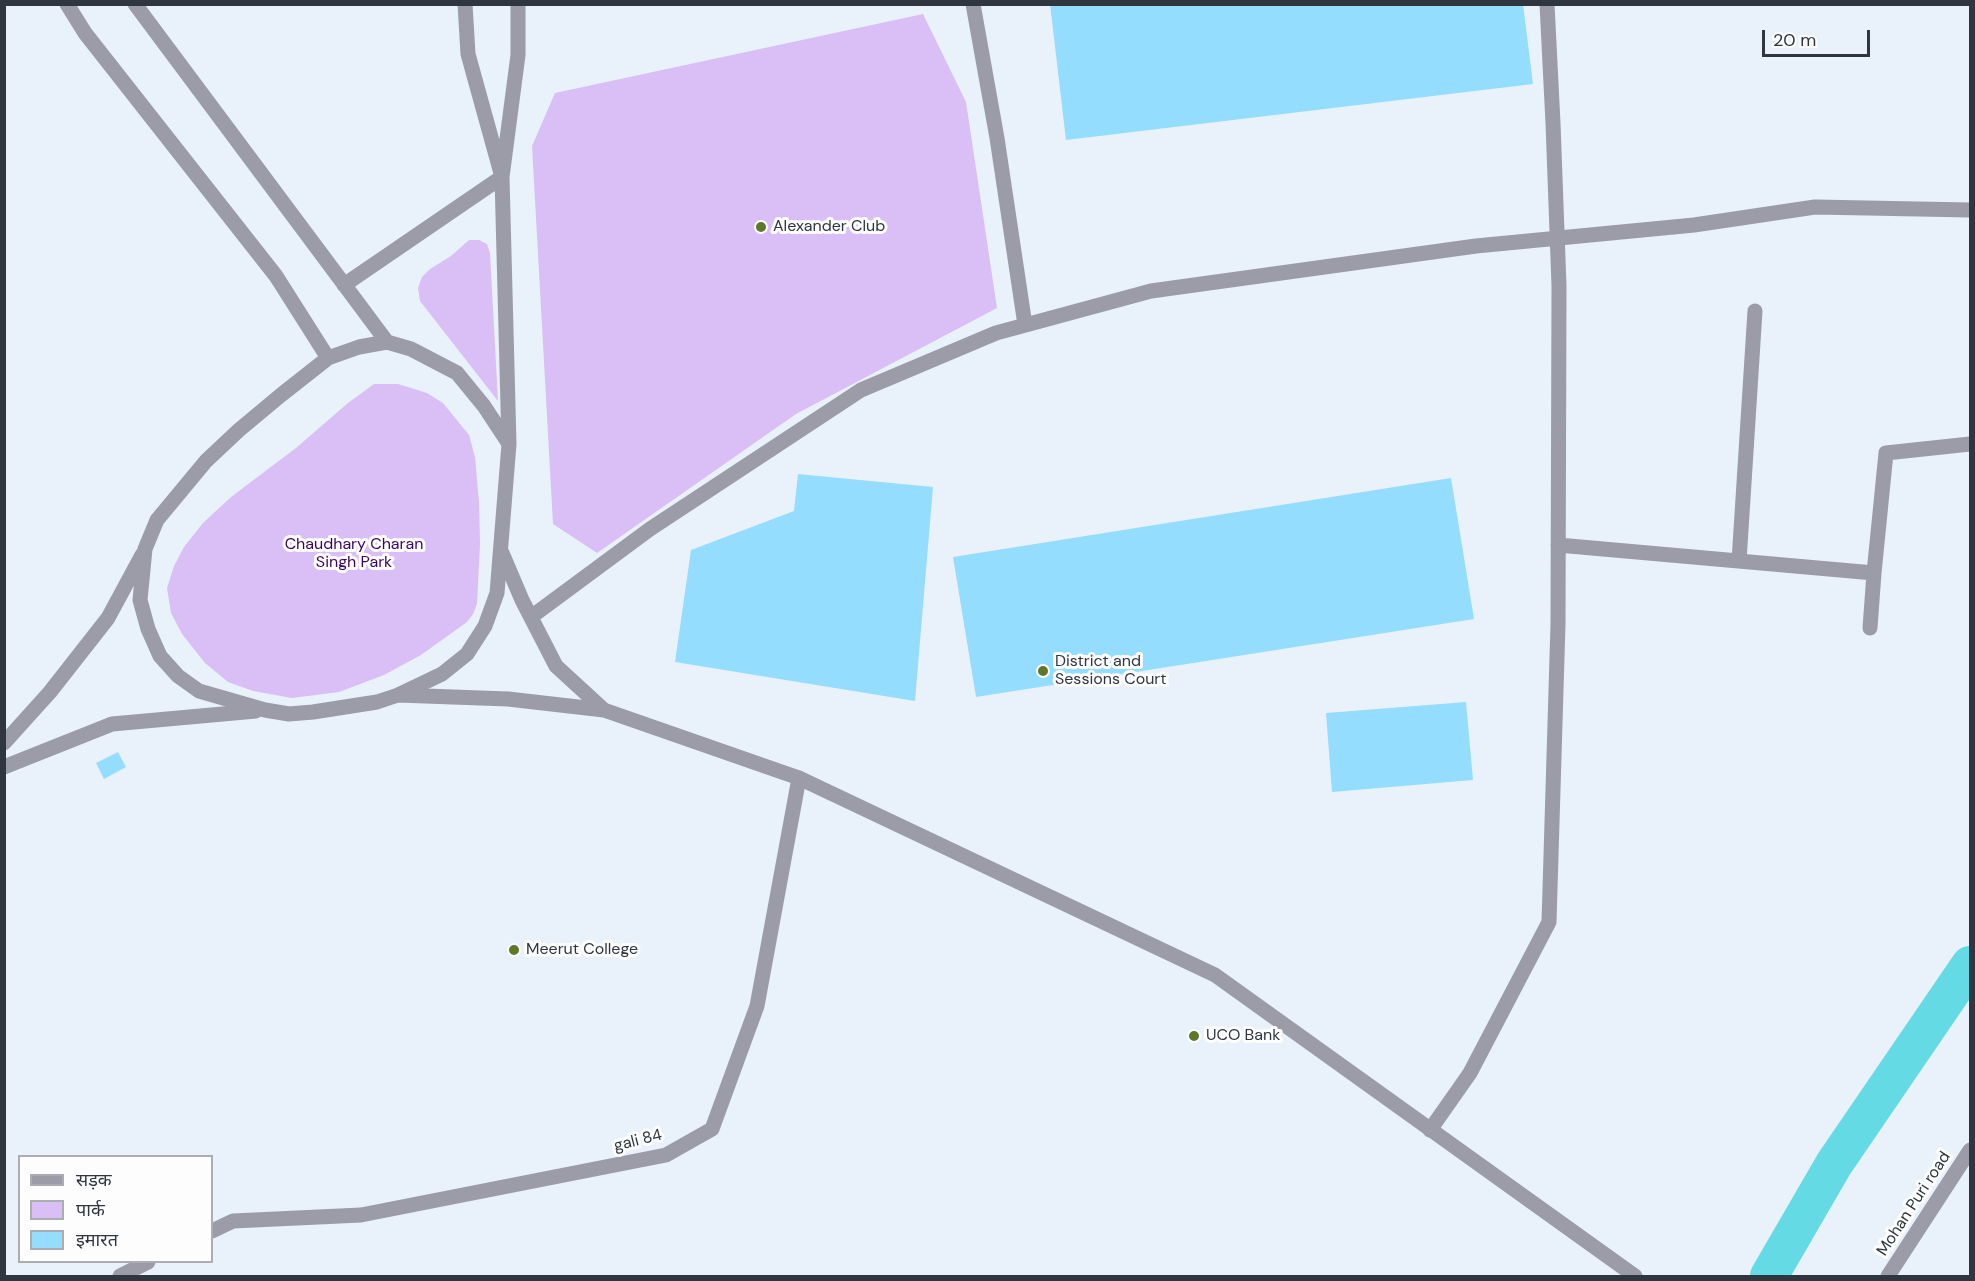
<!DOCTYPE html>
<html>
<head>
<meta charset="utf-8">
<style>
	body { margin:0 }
	#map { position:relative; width:1975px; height:1281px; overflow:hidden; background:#e9f1fb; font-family:"DM Sans","Noto Sans Devanagari",sans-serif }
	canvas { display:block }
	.frame { position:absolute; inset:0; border:6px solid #2f3640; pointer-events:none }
	.legend { position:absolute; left:18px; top:1155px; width:195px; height:108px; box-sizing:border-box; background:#fdfdfd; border:2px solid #abadb1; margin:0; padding:8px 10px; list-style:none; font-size:18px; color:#2f3640 }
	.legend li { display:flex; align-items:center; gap:12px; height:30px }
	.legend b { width:30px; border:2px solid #abadb1 }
	.scale { position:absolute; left:1762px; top:30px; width:108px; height:27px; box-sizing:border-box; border:3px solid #2f3640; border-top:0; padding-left:8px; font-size:18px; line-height:21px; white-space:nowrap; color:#2f3640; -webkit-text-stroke:4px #fdfdfd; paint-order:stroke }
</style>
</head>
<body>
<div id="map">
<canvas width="1975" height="1281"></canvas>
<div class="frame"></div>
<ul class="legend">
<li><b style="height:8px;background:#9b9ca8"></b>सड़क</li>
<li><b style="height:16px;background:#dabef6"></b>पार्क</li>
<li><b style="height:16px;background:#95ddfe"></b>इमारत</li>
</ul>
<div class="scale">20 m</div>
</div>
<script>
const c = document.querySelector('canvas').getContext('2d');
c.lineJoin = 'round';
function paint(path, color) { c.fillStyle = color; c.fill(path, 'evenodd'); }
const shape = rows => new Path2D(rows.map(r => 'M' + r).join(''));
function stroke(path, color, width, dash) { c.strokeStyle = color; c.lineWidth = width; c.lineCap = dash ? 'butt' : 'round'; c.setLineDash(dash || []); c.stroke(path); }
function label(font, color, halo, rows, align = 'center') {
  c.font = font + ' "DM Sans",sans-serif'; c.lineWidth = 6; c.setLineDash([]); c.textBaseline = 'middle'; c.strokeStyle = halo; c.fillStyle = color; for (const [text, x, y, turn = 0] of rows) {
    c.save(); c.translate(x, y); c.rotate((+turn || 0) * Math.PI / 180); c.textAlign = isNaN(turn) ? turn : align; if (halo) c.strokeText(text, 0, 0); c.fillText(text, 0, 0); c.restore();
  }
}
paint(shape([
	[923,14,966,102,997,308,796,414,597,553,553,524,532,146,555,93],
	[469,240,479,240,487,244,490,253,498,401,420,301,418,288,422,277,430,269,451,256],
	[374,384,398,384,427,393,443,403,469,435,475,457,479,502,480,544,477,604,473,614,467,622,421,655,384,675,339,692,292,698,253,691,228,682,205,663,182,634,171,613,167,588,174,566,184,547,203,523,231,497,296,448,348,403]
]), '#dabef6');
stroke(shape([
	[1769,1276,1834,1164,1970,965]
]), '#64dae4', 38);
paint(shape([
	[1050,4,1523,4,1533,84,1066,140],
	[798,474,933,487,915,701,675,662,691,550,794,511],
	[1451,478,1474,619,976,697,953,557],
	[1466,702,1473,780,1332,792,1326,713],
	[118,752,126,767,104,779,96,763]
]), '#95ddfe');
stroke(shape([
	[67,4,85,33,276,276,328,358],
	[135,4,387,342],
	[973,4,997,138,1025,325],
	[344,285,502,177,468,54,465,4],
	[509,444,502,177,518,55,518,4],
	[1558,545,1874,573,1870,628],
	[502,553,522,600,556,666,604,710],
	[1739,561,1755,311],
	[1874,573,1886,453,1970,444],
	[531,617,650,529,861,390,996,333,1151,291,1476,246,1694,225,1815,207,1970,210],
	[398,695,442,674,467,654,485,626,497,593,509,444,484,406,457,373,411,349,387,342,359,347,328,358,281,395,239,430,206,461,157,520,145,549,140,600,148,629,160,656,178,676,199,691,265,710,289,714,313,712,377,702,398,695,508,699,604,710,799,778,1215,975,1635,1276],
	[4,743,50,692,108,618,142,555],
	[4,767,112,724,256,711],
	[1430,1130,1470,1073,1549,922,1558,624,1559,286,1553,123,1547,4],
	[212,1231,233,1221,361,1215,666,1155,712,1129,757,1006,799,778],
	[120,1276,148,1262],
	[1888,1276,1970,1150]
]), '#9b9ca8', 15);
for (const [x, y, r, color] of [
	[761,227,6,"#5f7729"],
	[1043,671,6,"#5f7729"],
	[514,950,6,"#5f7729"],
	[1194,1036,6,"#5f7729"]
]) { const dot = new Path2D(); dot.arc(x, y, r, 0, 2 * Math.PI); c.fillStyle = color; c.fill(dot); stroke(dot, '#fdfdfd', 2); }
label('16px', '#2f3640', '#fdfdfd', [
	["Alexander Club",773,227],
	["District and",1055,662],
	["Sessions Court",1055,680],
	["Meerut College",526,950],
	["UCO Bank",1206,1036]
], 'left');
label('16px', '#3b055b', '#fdfdfd', [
	["Chaudhary Charan",354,545],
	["Singh Park",354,563]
]);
label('16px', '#2f3640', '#fdfdfd', [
	["gali 84",638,1141,-14],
	["Mohan Puri road",1914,1204,-57]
]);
</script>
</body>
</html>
